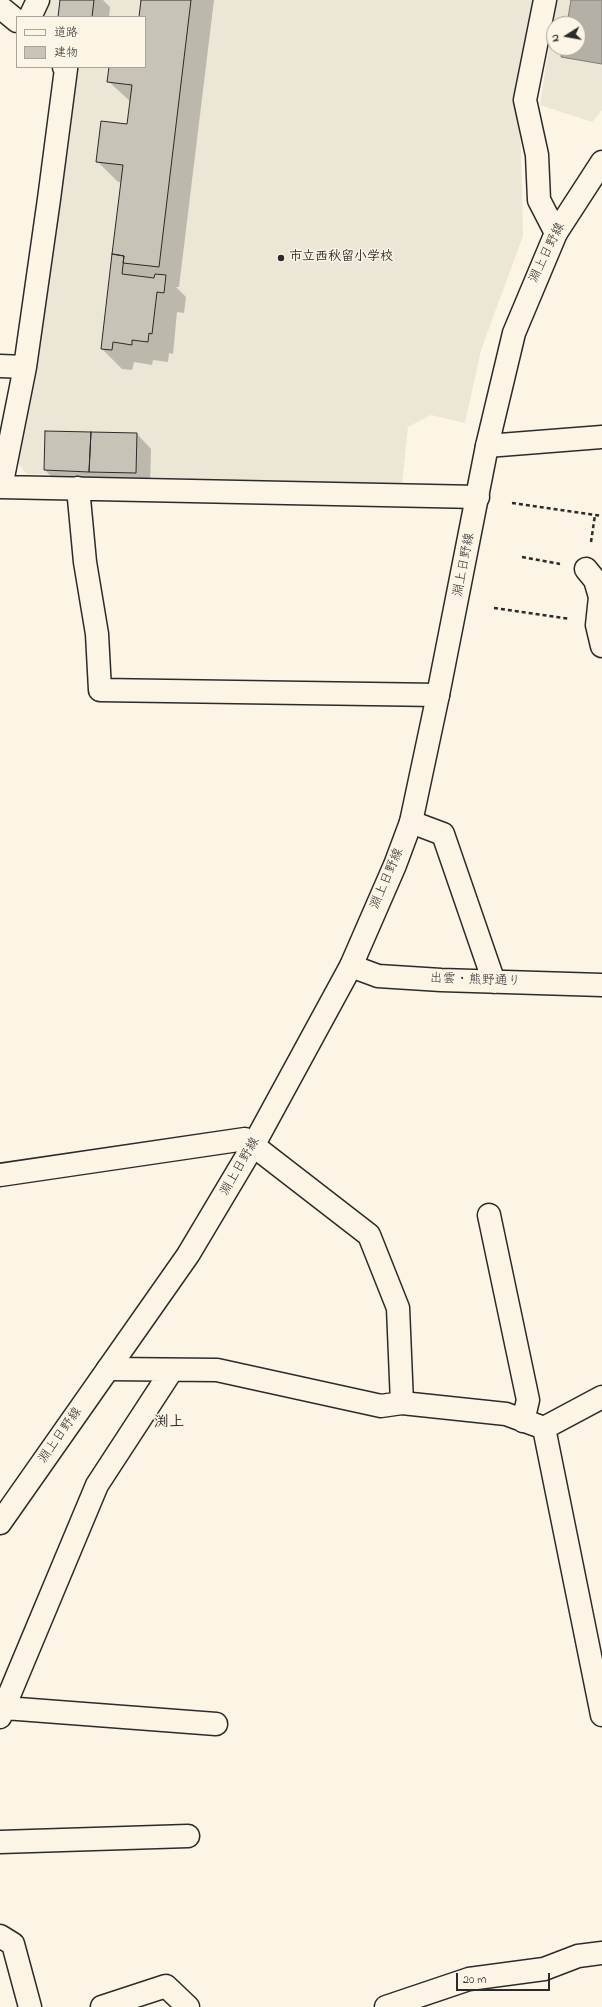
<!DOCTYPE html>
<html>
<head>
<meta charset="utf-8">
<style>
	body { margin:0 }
	#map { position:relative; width:602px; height:2007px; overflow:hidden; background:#fcf5e5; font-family:"Indie Flower","Klee One",sans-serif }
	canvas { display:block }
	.legend { position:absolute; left:16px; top:16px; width:130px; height:52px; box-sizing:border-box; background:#fcf5e5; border:1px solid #a8a49b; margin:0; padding:5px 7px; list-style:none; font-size:12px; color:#2b2b2b }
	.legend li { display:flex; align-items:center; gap:8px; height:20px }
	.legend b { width:20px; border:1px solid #a8a49b }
	.north { position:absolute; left:546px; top:16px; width:40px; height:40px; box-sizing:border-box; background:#fcf5e5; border:1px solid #a8a49b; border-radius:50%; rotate:259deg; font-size:11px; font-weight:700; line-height:16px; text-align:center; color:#2b2b2b }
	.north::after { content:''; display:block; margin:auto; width:14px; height:18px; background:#2b2b2b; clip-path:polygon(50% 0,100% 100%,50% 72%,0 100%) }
	.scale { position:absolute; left:456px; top:1973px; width:94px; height:18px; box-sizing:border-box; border:2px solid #2b2b2b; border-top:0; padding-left:5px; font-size:12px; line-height:14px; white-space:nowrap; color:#2b2b2b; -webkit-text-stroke:3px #fcf5e5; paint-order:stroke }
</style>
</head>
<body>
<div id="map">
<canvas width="602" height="2007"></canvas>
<ul class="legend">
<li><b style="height:5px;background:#fcf5e5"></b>道路</li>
<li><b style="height:11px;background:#c8c3b7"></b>建物</li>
</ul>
<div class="north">N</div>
<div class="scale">20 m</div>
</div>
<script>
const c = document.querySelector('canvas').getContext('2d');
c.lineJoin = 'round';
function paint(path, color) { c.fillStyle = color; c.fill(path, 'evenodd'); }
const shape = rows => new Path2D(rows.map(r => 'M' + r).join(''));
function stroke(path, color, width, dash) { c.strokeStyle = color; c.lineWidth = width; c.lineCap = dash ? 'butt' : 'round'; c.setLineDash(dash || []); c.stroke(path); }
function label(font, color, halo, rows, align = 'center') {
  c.font = font + ' "Indie Flower","Klee One",sans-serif'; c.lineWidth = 3; c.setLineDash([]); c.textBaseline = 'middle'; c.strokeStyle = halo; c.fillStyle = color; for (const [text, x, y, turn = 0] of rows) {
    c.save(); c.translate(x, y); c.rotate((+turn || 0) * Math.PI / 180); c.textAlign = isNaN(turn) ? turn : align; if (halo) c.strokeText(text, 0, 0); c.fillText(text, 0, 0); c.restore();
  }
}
paint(shape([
	[48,0,534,0,516,103,521,146,523,236,481,350,465,423,431,415,408,427,402,484,26,474,15,458,77,67,145,67,145,17,41,17],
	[556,0,602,0,602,110,592,122,540,105],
	[554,24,578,24,578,48,554,48]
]), '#ece6d7');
const water = shape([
	[571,0,602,0,602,64,561,57,563,48,578,48,578,24,567,24,571,0]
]);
paint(water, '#b4b0a5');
stroke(water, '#7d7b74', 1);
paint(shape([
	[61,0,103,0,110,7,109,17,59,17],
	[142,0,214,0,179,287,176,287,186,297,184,313,177,312,173,354,169,353,168,362,153,360,152,365,134,362,132,370,122,369,102,349,122,182,118,182,97,161,128,125,131,102,108,81,110,67,145,67,145,17,140,17],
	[46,432,137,434,151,449,150,487,60,485,45,470]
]), '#0003');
const building = shape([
	[60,0,94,0,92,17,58,17,60,0],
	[141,0,191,0,159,267,123,263,124,256,112,254,123,165,96,162,101,121,127,124,132,85,107,82,109,67,145,67,145,17,139,17,141,0],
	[112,254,124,256,122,274,154,278,155,274,166,275,164,293,157,292,152,334,149,333,148,342,132,340,132,345,113,342,112,350,101,349,112,254],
	[45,431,91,432,89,472,44,470,45,431],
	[91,432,137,433,136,473,89,472,91,432]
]);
paint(building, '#c8c3b7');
stroke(building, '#2b2b2b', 1);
const minor = shape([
	[545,0,525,100,537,155,539,200,556,233],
	[0,7,17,21],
	[30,17,38,0],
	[0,366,25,367],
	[487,446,602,437],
	[0,487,478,497],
	[1,487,25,367,49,199,66,69,64,67],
	[78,488,85,562,97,634,100,690,438,695],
	[586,569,595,580,600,597,597,625,602,646],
	[411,822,443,834,494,982],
	[351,966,378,976,441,980,602,985],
	[0,1175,245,1139,369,1235,398,1308,402,1403],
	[489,1215,528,1400,523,1421],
	[108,1369,217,1370,381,1406,402,1403,506,1414,544,1428,602,1715],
	[544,1428,602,1397],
	[5,1708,216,1724],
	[0,1717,97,1485,172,1370],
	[0,1842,188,1836],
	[0,1936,13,1944,30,2007],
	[102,2007,166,1986,188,2007],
	[386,2007,469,1979,544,1969,578,1956,602,1953]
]);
const major = shape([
	[0,1523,188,1255,253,1146,351,966,395,865,411,822,438,695,487,446,514,333,556,233,602,162]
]);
stroke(minor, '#2b2b2b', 25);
stroke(major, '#2b2b2b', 25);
stroke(shape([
	[512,503,602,516],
	[591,542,595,515],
	[522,557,560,564],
	[494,608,570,619]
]), '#2b2b2b', 2.5, [4, 3]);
stroke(minor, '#fcf5e5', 22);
stroke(major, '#fcf5e5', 22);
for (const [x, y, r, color] of [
	[281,258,4,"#2b2b2b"]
]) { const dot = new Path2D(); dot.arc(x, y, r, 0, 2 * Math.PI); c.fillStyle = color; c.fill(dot); stroke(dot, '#fcf5e5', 1.5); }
label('13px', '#2b2b2b', '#fcf5e5', [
	["淵上日野線",548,253,-64],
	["淵上日野線",465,565,-79],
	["淵上日野線",388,879,-67],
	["出雲・熊野通り",475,981,2],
	["淵上日野線",241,1167,-60],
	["淵上日野線",61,1436,-55]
]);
label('bold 13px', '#2b2b2b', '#fcf5e5', [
	["市立西秋留小学校",289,258]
], 'left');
label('bold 15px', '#2b2b2b', '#fcf5e5', [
	["渕上",169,1424]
]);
</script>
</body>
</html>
